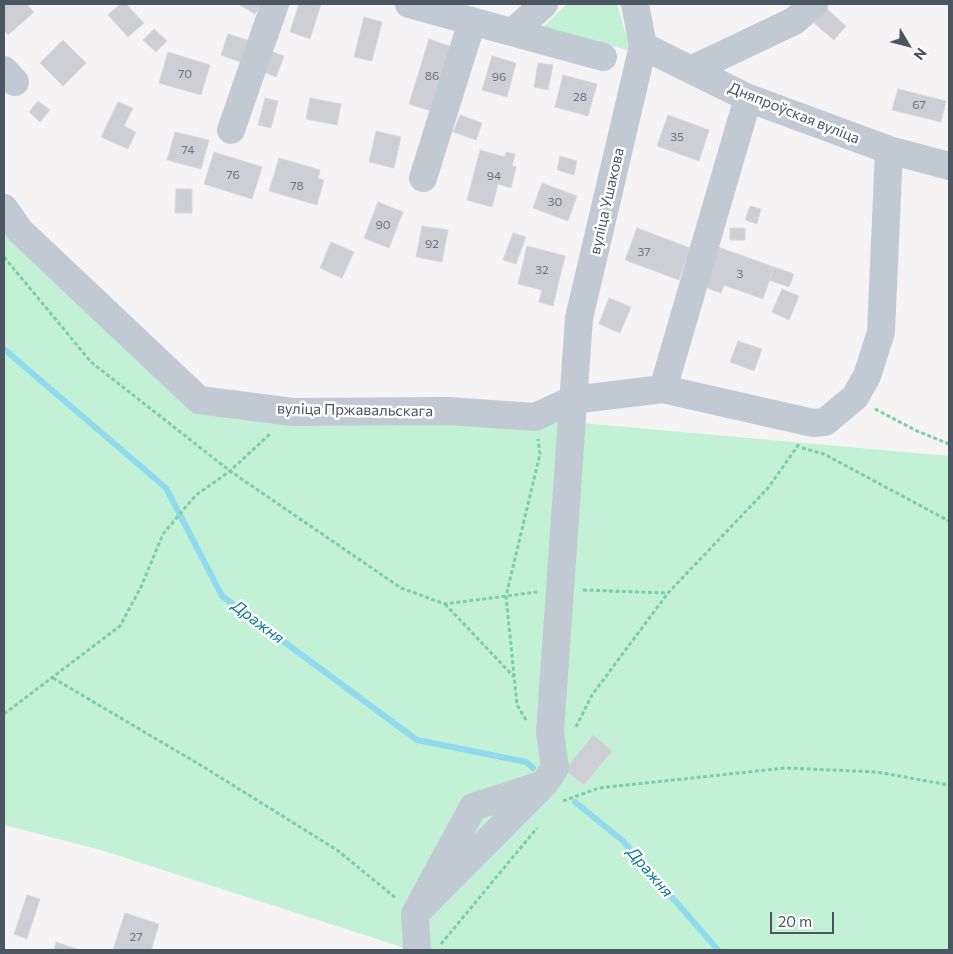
<!DOCTYPE html>
<html>
<head>
<meta charset="utf-8">
<style>
	body { margin:0 }
	#map { position:relative; width:953px; height:954px; overflow:hidden; background:#f5f3f3; font-family:Commissioner,sans-serif }
	canvas { display:block }
	.frame { position:absolute; inset:0; border:5px solid #4a5661; pointer-events:none }
	.north { position:absolute; left:883px; top:20px; width:50px; height:50px; -webkit-text-stroke:4px #fff; paint-order:stroke; rotate:127deg; font-size:14px; font-weight:700; line-height:20px; text-align:center; color:#4a5661 }
	.north::after { content:''; display:block; margin:auto; width:18px; height:22px; background:#4a5661; clip-path:polygon(50% 0,100% 100%,50% 72%,0 100%) }
	.scale { position:absolute; left:770px; top:912px; width:64px; height:22px; box-sizing:border-box; border:2px solid #4a5661; border-top:0; padding-left:6px; font-size:15px; line-height:18px; white-space:nowrap; color:#4a5661; -webkit-text-stroke:4px #fff; paint-order:stroke }
</style>
</head>
<body>
<div id="map">
<canvas width="953" height="954"></canvas>
<div class="frame"></div>
<div class="north">N</div>
<div class="scale">20 m</div>
</div>
<script>
const c = document.querySelector('canvas').getContext('2d');
c.lineJoin = 'round';
function paint(path, color) { c.fillStyle = color; c.fill(path, 'evenodd'); }
const shape = rows => new Path2D(rows.map(r => 'M' + r).join(''));
function stroke(path, color, width, dash) { c.strokeStyle = color; c.lineWidth = width; c.lineCap = dash ? 'butt' : 'round'; c.setLineDash(dash || []); c.stroke(path); }
function label(font, color, halo, rows, align = 'center') {
  c.font = font + ' Commissioner,sans-serif'; c.lineWidth = 5; c.setLineDash([]); c.textBaseline = 'middle'; c.strokeStyle = halo; c.fillStyle = color; for (const [text, x, y, turn = 0] of rows) {
    c.save(); c.translate(x, y); c.rotate((+turn || 0) * Math.PI / 180); c.textAlign = isNaN(turn) ? turn : align; if (halo) c.strokeText(text, 0, 0); c.fillText(text, 0, 0); c.restore();
  }
}
paint(shape([
	[567,4,617,4,631,51,542,28],
	[4,232,199,400,448,411,949,456,949,950,411,950,101,850,4,825]
]), '#c3f1d5');
stroke(shape([
	[4,349,166,488,222,596,417,740,526,762,533,768],
	[575,802,623,841,718,950]
]), '#90daee', 6);
const building = shape([
	[4,4,26,4,34,12,8,35,4,30,4,4],
	[120,4,126,4,144,23,128,37,108,15,120,4],
	[238,4,261,4,255,14,238,4],
	[299,4,321,4,310,39,290,32,299,4],
	[827,9,846,26,834,40,814,23,827,9],
	[364,17,382,22,372,61,354,57,364,17],
	[154,29,167,41,156,52,143,40,154,29],
	[228,34,250,41,243,63,221,55,228,34],
	[429,39,455,48,434,112,409,104,429,39],
	[63,40,86,63,63,86,40,63,63,40],
	[267,50,284,56,276,77,259,70,267,50],
	[168,52,210,65,201,95,159,83,168,52],
	[492,56,516,63,507,97,482,90,492,56],
	[538,63,553,65,548,90,534,87,538,63],
	[563,75,597,84,588,116,555,107,563,75],
	[898,89,946,101,941,122,892,110,898,89],
	[265,98,278,101,271,128,258,125,265,98],
	[310,98,341,104,337,125,306,119,310,98],
	[38,101,50,110,40,122,29,112,38,101],
	[118,102,133,108,124,126,136,132,128,149,101,137,118,102],
	[460,115,482,123,476,140,453,132,460,115],
	[668,115,709,130,699,161,657,146,668,115],
	[376,131,401,137,394,168,369,162,376,131],
	[175,132,209,140,201,169,167,160,175,132],
	[480,150,505,157,506,152,515,154,512,166,516,167,511,188,498,184,492,207,467,200,480,150],
	[214,152,262,167,252,199,204,184,214,152],
	[560,156,577,161,574,175,557,170,560,156],
	[279,158,320,170,318,178,324,180,317,205,269,191,279,158],
	[542,183,577,196,568,221,533,208,542,183],
	[176,189,192,189,192,213,175,213,176,189],
	[378,202,403,212,389,248,364,238,378,202],
	[750,206,761,209,757,224,745,220,750,206],
	[422,226,448,230,442,262,416,257,422,226],
	[637,228,690,248,679,280,625,260,637,228],
	[730,228,745,228,745,240,730,240,730,228],
	[513,233,526,237,516,264,503,260,513,233],
	[331,242,354,252,342,278,320,268,331,242],
	[527,246,565,256,553,306,539,302,542,290,518,284,527,246],
	[718,247,774,267,763,299,724,285,721,293,704,287,718,247],
	[774,267,794,274,789,287,769,280,774,267],
	[782,289,799,296,789,320,772,312,782,289],
	[609,298,631,307,620,333,599,324,609,298],
	[738,341,762,349,754,371,730,362,738,341],
	[593,735,612,751,584,785,565,770,593,735],
	[27,895,40,899,27,939,14,934,27,895],
	[125,913,159,924,151,950,113,950,125,913],
	[56,942,80,950,54,950,56,942]
]);
paint(building, '#cdcfd5');
stroke(building, '#d7d9de', 1);
stroke(shape([
	[4,257,91,362,230,471,401,588,445,604,537,592],
	[875,409,917,431,949,444],
	[802,448,824,454,949,521],
	[583,590,668,593],
	[445,604,514,677],
	[53,678,202,766,337,850,397,899],
	[4,714,120,626,141,587,163,534,195,496,230,471,271,433],
	[526,720,517,705,506,596,540,454,538,439],
	[576,727,592,695,668,593,768,488,799,444],
	[563,801,599,788,785,768,877,772,949,785],
	[441,944,537,828]
]), '#7ad0a6', 3, [4, 2.5]);
stroke(shape([
	[409,4,603,57],
	[514,31,544,4],
	[643,46,748,98,889,150,949,166],
	[693,69,794,21,814,4],
	[4,70,15,82],
	[231,130,275,4],
	[423,178,472,22],
	[4,208,20,231,199,400,293,412,448,411,535,417,572,400,663,389,813,423,825,422,855,397,867,376,881,332,889,150],
	[663,389,748,98],
	[415,914,544,784,555,768,550,732,579,318,643,46,635,4],
	[417,950,415,914,473,807,538,786]
]), '#c1cad2', 28);
label('12px', '#6b747e', null, [
	["70",185,74],
	["86",432,76],
	["96",499,77],
	["28",580,97],
	["67",919,105],
	["35",677,137],
	["74",188,150],
	["76",233,175],
	["94",494,176],
	["78",297,186],
	["30",555,202],
	["90",383,225],
	["92",432,244],
	["37",644,252],
	["32",542,270],
	["3",740,274],
	["27",136,937]
]);
label('15px', '#4a5661', '#fff', [
	["Дняпроўская вуліца",794,113,22],
	["вуліца Ушакова",607,201,-77],
	["вуліца Пржавальскага",355,410,1]
]);
label('italic 16px', '#0c7c9b', '#fff', [
	["Дражня",258,622,37],
	["Дражня",650,872,49]
]);
</script>
</body>
</html>
